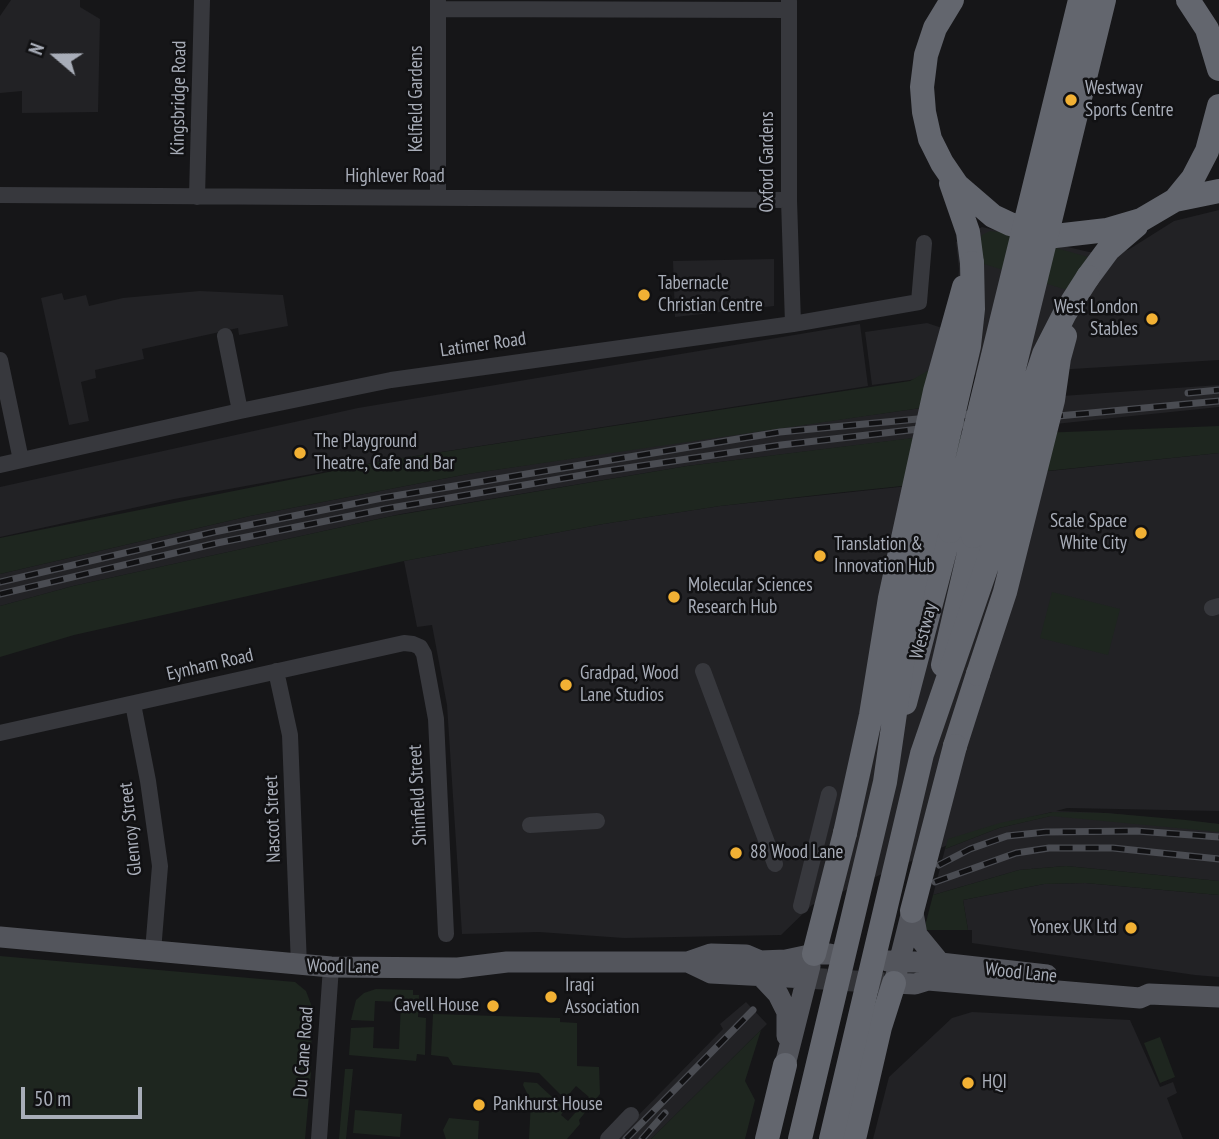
<!DOCTYPE html>
<html>
<head>
<meta charset="utf-8">
<style>
	body { margin:0 }
	#map { position:relative; width:1219px; height:1139px; overflow:hidden; background:#161618; font-family:"PT Sans Narrow",sans-serif }
	canvas { display:block }
	.north { position:absolute; left:21px; top:21px; width:70px; height:70px; -webkit-text-stroke:5px #111113; paint-order:stroke; rotate:290deg; font-size:19px; font-weight:700; line-height:28px; text-align:center; color:#a8adb8 }
	.north::after { content:''; display:block; margin:auto; width:24px; height:32px; background:#a8adb8; clip-path:polygon(50% 0,100% 100%,50% 72%,0 100%) }
	.scale { position:absolute; left:21px; top:1087px; width:121px; height:32px; box-sizing:border-box; border:4px solid #a8adb8; border-top:0; padding-left:9px; font-size:21px; line-height:24px; white-space:nowrap; color:#a8adb8; -webkit-text-stroke:5px #111113; paint-order:stroke }
</style>
</head>
<body>
<div id="map">
<canvas width="1219" height="1139"></canvas>
<div class="north">N</div>
<div class="scale">50 m</div>
</div>
<script>
const c = document.querySelector('canvas').getContext('2d');
c.lineJoin = 'round';
function paint(path, color) { c.fillStyle = color; c.fill(path, 'evenodd'); }
const shape = rows => new Path2D(rows.map(r => 'M' + r).join(''));
function stroke(path, color, width, dash) { c.strokeStyle = color; c.lineWidth = width; c.lineCap = dash ? 'butt' : 'round'; c.setLineDash(dash || []); c.stroke(path); }
function label(font, color, halo, rows, align = 'center') {
  c.font = font + ' "PT Sans Narrow",sans-serif'; c.lineWidth = 5; c.setLineDash([]); c.textBaseline = 'middle'; c.strokeStyle = halo; c.fillStyle = color; for (const [text, x, y, turn = 0] of rows) {
    c.save(); c.translate(x, y); c.rotate((+turn || 0) * Math.PI / 180); c.textAlign = isNaN(turn) ? turn : align; if (halo) c.strokeText(text, 0, 0); c.fillText(text, 0, 0); c.restore();
  }
}
paint(shape([
	[11,0,80,0,80,7,100,19,98,112,22,113,22,91,0,93,0,16],
	[1219,210,1219,360,925,378,872,385,865,332,927,323,945,329,957,294,959,269,956,242,982,227,1089,252,1128,250,1174,221],
	[774,259,774,306,675,317,673,261],
	[200,291,283,295,288,326,239,335,238,328,142,349,144,359,95,370,96,378,81,382,89,421,69,425,41,298,62,293,64,300,86,295,89,306,123,298],
	[860,324,868,386,383,461,174,499,0,537,0,487,358,408],
	[1219,385,1219,407,1055,424,1062,396],
	[921,408,915,438,687,466,401,514,73,586,0,606,0,574,250,516,468,474,686,441],
	[1219,453,1219,811,1067,808,1056,811,1106,813,1219,824,1219,881,1066,866,1019,870,933,895,945,849,999,828,1050,816,1052,812,986,828,812,905,781,935,624,938,539,932,462,934,447,705,432,625,417,627,404,561,603,524,720,506],
	[1085,883,1219,895,1219,977,1195,975,972,943,972,930,968,930,963,900,1044,884],
	[746,1002,767,1024,651,1139,615,1139,723,1029,720,1024],
	[972,1012,1130,1020,1160,1087,1173,1082,1177,1093,1167,1098,1183,1139,873,1139,889,1077,952,1018]
]), '#222225');
paint(shape([
	[990,231,1000,232,1088,257,1070,291,984,264,978,244,982,235],
	[931,369,921,408,468,474,250,516,0,574,0,538,383,461,910,381],
	[1219,426,1219,453,835,493,720,506,603,524,404,561,74,635,0,657,0,606,73,586,392,516,687,466,912,438],
	[1052,592,1120,609,1108,655,1040,638],
	[1053,812,1106,813,1186,820,1219,824,1219,832,1051,816,999,828,945,849,948,839,1000,823],
	[1066,866,1219,881,1219,895,1085,883,1044,884,963,900,968,930,924,930,933,895,1019,870],
	[0,956,295,982,306,991,312,1007,311,1072,305,1139,0,1139],
	[376,989,413,990,413,995,419,995,418,1017,426,1018,425,1055,417,1054,416,1061,349,1055,351,1028,374,1027,373,1048,399,1049,401,1002,375,1001,374,1021,351,1020,356,1000,364,993],
	[433,1014,560,1018,560,1022,577,1023,577,1066,599,1067,600,1094,579,1120,580,1124,567,1139,529,1139,531,1101,523,1085,524,1082,537,1083,565,1109,561,1115,568,1121,589,1097,576,1086,565,1099,539,1073,453,1065,448,1057,431,1055],
	[761,1030,745,1081,755,1100,745,1139,651,1139],
	[1160,1037,1175,1077,1160,1083,1144,1043],
	[345,1069,353,1069,346,1139,339,1139],
	[355,1110,402,1114,400,1137,353,1133],
	[449,1118,479,1121,478,1139,446,1139,443,1130]
]), '#1e261f');
stroke(shape([
	[806,978,884,983]
]), '#333438', 21, [21, 10]);
stroke(shape([
	[438,1,438,198],
	[789,1,789,200,793,324],
	[438,9,789,10],
	[0,195,789,200],
	[197,197,202,0],
	[225,336,240,411],
	[0,360,21,460],
	[0,465,240,411,391,380,793,324,919,302,924,243],
	[1212,608,1219,606],
	[276,671,290,735,299,966],
	[703,671,775,864],
	[133,704,148,781,160,866,153,951],
	[0,733,404,643,413,644,420,647,424,654,436,719,446,934],
	[530,825,597,821],
	[801,906,829,794],
	[319,1139,331,967],
	[608,1139,631,1115]
]), '#37383d', 16);
stroke(shape([
	[912,911,894,983,915,984,928,980,1140,998,1149,994,1219,997],
	[913,913,917,935,940,963],
	[0,937,331,967,458,968,507,962,688,962,711,954,746,955,760,961,786,960,814,954,830,954],
	[888,961,940,963,1047,975],
	[688,962,711,973,806,978],
	[762,977,778,994,787,1012,787,1036],
	[785,1065,810,966]
]), '#53555c', 21);
stroke(shape([
	[952,0,935,28,926,55,922,87,924,112,930,139,942,163,957,185,993,216,1010,224,1055,236,1107,230,1141,220,1175,200,1193,178,1207,151,1219,106],
	[1188,0,1207,29,1219,69],
	[951,183,968,232,972,263],
	[1175,200,1219,191],
	[1088,277,1108,250,1136,226],
	[943,665,973,536],
	[905,703,950,531],
	[955,746,978,674],
	[814,954,845,833],
	[767,1139,785,1065],
	[854,1139,880,1027,894,983]
]), '#63666e', 24);
const rail = shape([
	[1188,393,1219,390],
	[0,582,214,532,382,498,599,462,780,432,1034,408],
	[0,594,217,543,385,509,600,472,781,445,919,429,1219,401],
	[939,865,970,849,1007,836,1046,832,1137,831,1219,837],
	[935,882,1016,853,1049,848,1113,848,1219,859],
	[626,1139,753,1010],
	[642,1139,665,1113]
]);
stroke(rail, '#4a4c52', 7);
stroke(rail, '#111113', 4.5, [13]);
stroke(shape([
	[950,531,1080,0],
	[973,536,1104,0],
	[978,674,1005,592,1053,400,1059,358,1065,336],
	[845,833,871,715,890,598,935,391,964,287],
	[912,911,955,746],
	[800,1139,885,782,913,589,969,346,973,309,972,263],
	[831,1139,922,754,995,542,1030,396,1044,354,1065,313,1088,277]
]), '#63666e', 24);
for (const [x, y, r, color] of [
	[1071,100,7,"#f2b134"],
	[644,295,7,"#f2b134"],
	[1152,319,7,"#f2b134"],
	[300,453,7,"#f2b134"],
	[1141,533,7,"#f2b134"],
	[820,556,7,"#f2b134"],
	[674,597,7,"#f2b134"],
	[566,685,7,"#f2b134"],
	[736,853,7,"#f2b134"],
	[1131,928,7,"#f2b134"],
	[551,997,7,"#f2b134"],
	[493,1006,7,"#f2b134"],
	[968,1083,7,"#f2b134"],
	[479,1105,7,"#f2b134"]
]) { const dot = new Path2D(); dot.arc(x, y, r, 0, 2 * Math.PI); c.fillStyle = color; c.fill(dot); stroke(dot, '#111113', 2.5); }
label('19px', '#a8adb8', '#111113', [
	["Westway",1085,89],
	["Sports Centre",1085,111],
	["Tabernacle",658,284],
	["Christian Centre",658,306],
	["West London",1138,308,"right"],
	["Stables",1138,330,"right"],
	["The Playground",314,442],
	["Theatre, Cafe and Bar",314,464],
	["Scale Space",1127,522,"right"],
	["White City",1127,544,"right"],
	["Translation &",834,545],
	["Innovation Hub",834,567],
	["Molecular Sciences",688,586],
	["Research Hub",688,608],
	["Gradpad, Wood",580,674],
	["Lane Studios",580,696],
	["88 Wood Lane",750,853],
	["Yonex UK Ltd",1117,928,"right"],
	["Iraqi",565,986],
	["Association",565,1008],
	["Cavell House",479,1006,"right"],
	["HQI",982,1083],
	["Pankhurst House",493,1105]
], 'left');
label('19px', '#a8adb8', '#111113', [
	["Kingsbridge Road",179,98,-89],
	["Kelfield Gardens",417,99,-90],
	["Oxford Gardens",768,162,-90],
	["Highlever Road",395,177],
	["Latimer Road",483,345,-8],
	["Westway",924,631,-75],
	["Eynham Road",210,665,-13],
	["Shinfield Street",418,795,-93],
	["Nascot Street",273,819,-92],
	["Glenroy Street",131,829,-96],
	["Wood Lane",343,967,1],
	["Wood Lane",1021,973,6],
	["Du Cane Road",304,1052,-86]
]);
</script>
</body>
</html>
